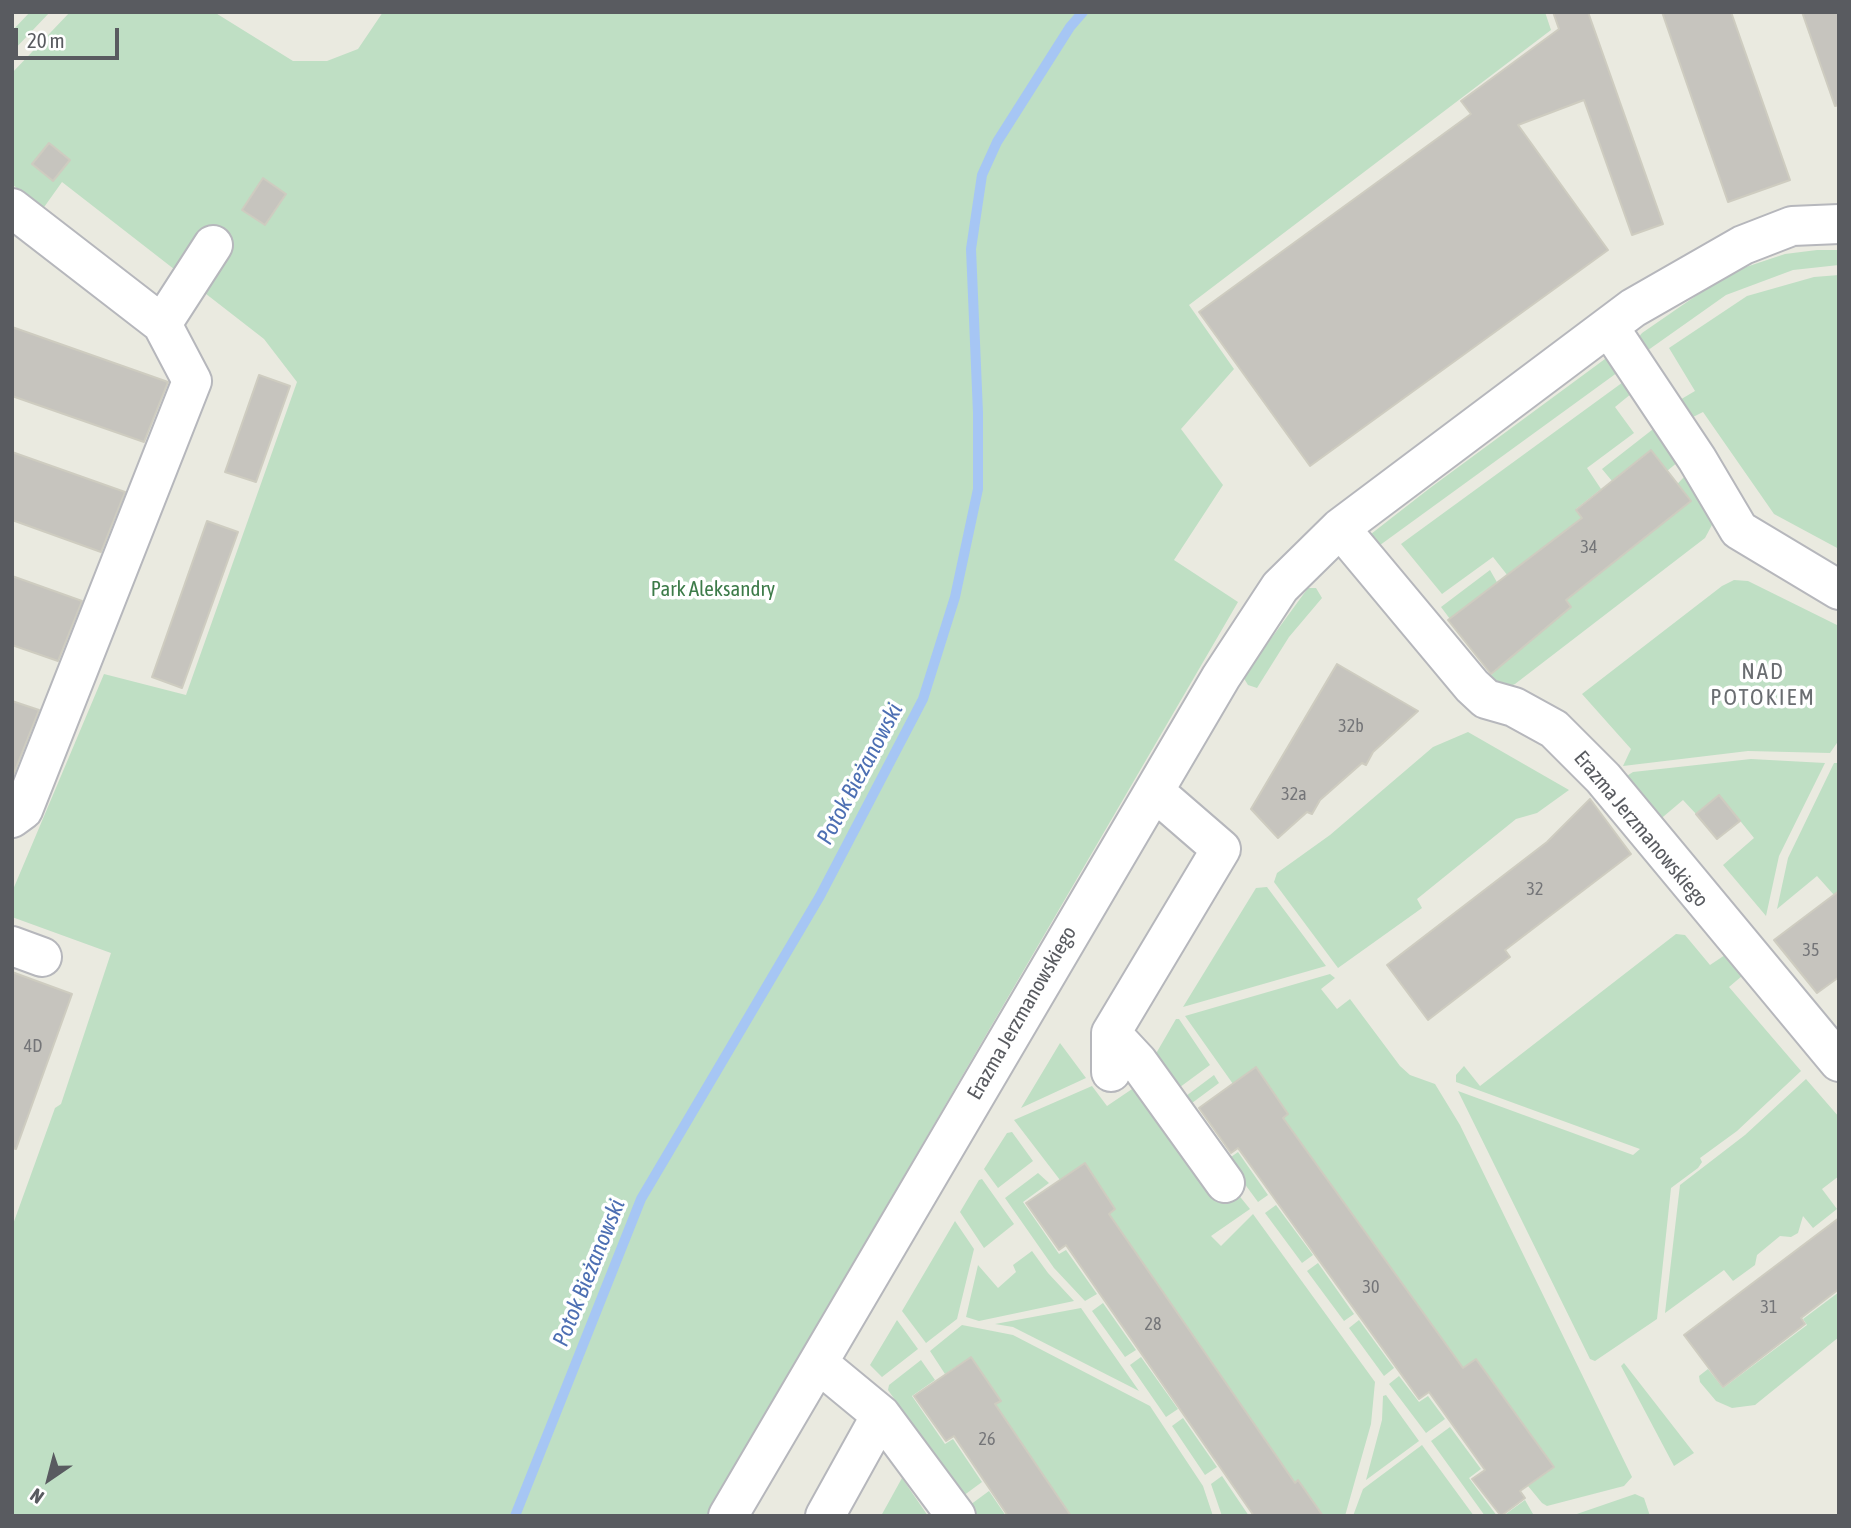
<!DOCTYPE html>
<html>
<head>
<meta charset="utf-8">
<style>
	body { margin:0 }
	#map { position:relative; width:1851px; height:1528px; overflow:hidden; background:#eaeae0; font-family:"Asap Condensed",sans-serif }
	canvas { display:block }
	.frame { position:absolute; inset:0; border:14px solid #595b60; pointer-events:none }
	.north { position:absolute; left:14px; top:1444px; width:70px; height:70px; -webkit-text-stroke:5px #fff; paint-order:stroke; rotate:215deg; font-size:19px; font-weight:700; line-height:28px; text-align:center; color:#595b60 }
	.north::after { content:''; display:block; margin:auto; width:24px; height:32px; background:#595b60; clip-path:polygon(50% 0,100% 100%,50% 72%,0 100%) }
	.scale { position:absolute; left:14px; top:28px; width:105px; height:32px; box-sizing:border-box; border:4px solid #595b60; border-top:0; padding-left:9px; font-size:21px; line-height:24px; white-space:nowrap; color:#595b60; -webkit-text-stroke:5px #fff; paint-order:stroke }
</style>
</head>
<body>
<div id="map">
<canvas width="1851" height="1528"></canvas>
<div class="frame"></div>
<div class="north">N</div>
<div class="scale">20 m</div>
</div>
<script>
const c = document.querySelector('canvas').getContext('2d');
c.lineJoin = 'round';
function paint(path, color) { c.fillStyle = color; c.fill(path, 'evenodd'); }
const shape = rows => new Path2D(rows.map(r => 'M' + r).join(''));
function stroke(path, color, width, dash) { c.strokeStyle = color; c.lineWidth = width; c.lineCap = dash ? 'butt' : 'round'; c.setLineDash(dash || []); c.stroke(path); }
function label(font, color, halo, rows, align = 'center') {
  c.font = font + ' "Asap Condensed",sans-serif'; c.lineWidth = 7; c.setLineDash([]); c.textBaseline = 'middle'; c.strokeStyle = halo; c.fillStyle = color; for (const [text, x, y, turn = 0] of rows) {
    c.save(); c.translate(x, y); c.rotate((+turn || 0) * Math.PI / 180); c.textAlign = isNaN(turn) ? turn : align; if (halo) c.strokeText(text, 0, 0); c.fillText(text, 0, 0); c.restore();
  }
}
paint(shape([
	[30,12,50,12,12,52,12,31],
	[70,12,214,12,293,61,327,61,358,49,383,12,1545,12,1551,30,1189,305,1234,369,1181,429,1223,485,1174,560,1238,602,706,1516,12,1516,12,1227,55,1108,61,1104,111,953,12,917,12,892,104,674,186,695,297,382,264,339,62,182,42,210,12,184,12,73],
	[1817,250,1839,250,1839,265,1793,270,1726,295,1644,353,1637,339,1642,333,1716,282,1746,267,1785,254],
	[1839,275,1839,549,1774,514,1703,412,1683,422,1673,404,1695,391,1669,348,1747,296,1814,277],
	[1609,356,1625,367,1376,548,1371,541,1371,534,1430,488],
	[1630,377,1637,389,1615,407,1634,433,1587,468,1601,489,1576,509,1582,518,1508,576,1493,557,1442,594,1401,544],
	[1657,426,1678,462,1667,471,1651,450,1612,481,1602,469],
	[1684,477,1688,477,1713,523,1705,538,1515,684,1504,689,1484,683,1512,653,1571,607,1566,600],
	[1490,570,1498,584,1450,619,1441,607],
	[1734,580,1748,581,1839,626,1839,740,1830,753,1748,751,1623,766,1631,749,1582,694,1722,586],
	[1308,588,1316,588,1322,598,1289,637,1257,688,1248,685,1243,677],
	[1468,732,1569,790,1537,813,1516,819,1417,899,1422,908,1338,968,1274,882,1277,873,1330,835,1433,747],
	[1751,759,1825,763,1779,856,1766,916,1723,865,1754,838,1720,796,1696,814,1683,800,1657,822,1622,779,1633,772],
	[1834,763,1839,763,1839,892,1834,895,1817,876,1777,909,1788,858],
	[1267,887,1326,966,1183,1007,1256,888],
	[1676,934,1685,935,1710,965,1731,951,1749,970,1729,987,1801,1071,1737,1131,1700,1158,1702,1162,1698,1168,1671,1188,1657,1319,1595,1361,1590,1359,1458,1091,1633,1155,1640,1149,1456,1082,1456,1075,1464,1066,1480,1086],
	[1330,974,1335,978,1321,989,1337,1009,1350,999,1400,1066,1410,1075,1435,1084,1460,1125,1632,1477,1624,1486,1547,1506,1542,1503,1528,1486,1554,1467,1476,1359,1463,1368,1283,1118,1288,1114,1256,1067,1233,1084,1185,1016],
	[1176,1019,1179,1019,1210,1065,1176,1090,1154,1057],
	[1060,1043,1086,1078,1021,1108],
	[1214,1075,1219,1083,1192,1103,1231,1157,1238,1152,1268,1195,1258,1202,1182,1099],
	[1806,1079,1839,1117,1839,1176,1822,1189,1837,1209,1813,1228,1803,1216,1798,1233,1791,1237,1780,1236,1757,1255,1755,1265,1733,1281,1724,1270,1665,1313,1680,1185,1745,1135],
	[1138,1085,1223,1203,1237,1193,1250,1209,1211,1236,1221,1246,1253,1214,1375,1382,1371,1424,1345,1516,1323,1516,1298,1480,1295,1483,1109,1214,1115,1209,1085,1163,1060,1180,1014,1120,1092,1086,1107,1106],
	[1012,1132,1033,1161,998,1188,984,1169,1007,1133],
	[1038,1173,1049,1183,1023,1202,1059,1254,1066,1250,1097,1294,1085,1301,1054,1268,1005,1198],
	[982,1179,1014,1224,984,1248,960,1212,979,1180],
	[1276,1205,1313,1255,1302,1263,1265,1213],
	[955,1221,974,1249,957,1319,926,1343,902,1311],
	[1032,1251,1048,1273,1074,1301,979,1321,966,1317,978,1265,998,1288,1016,1272,1013,1265],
	[1318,1263,1354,1314,1344,1321,1307,1271],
	[1839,1292,1839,1337,1755,1405,1732,1408,1716,1401,1700,1382,1699,1376,1708,1369,1723,1388,1807,1325,1803,1319],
	[1103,1303,1136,1350,1125,1357,1092,1311],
	[1081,1308,1139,1391,1013,1327,995,1324],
	[897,1320,918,1349,882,1377,870,1365],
	[1359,1320,1394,1368,1384,1376,1349,1328],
	[962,1325,1013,1335,1150,1406,1203,1486,1213,1516,1071,1516,995,1404,1000,1401,971,1357,945,1374,930,1351],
	[1141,1357,1178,1409,1166,1417,1130,1365],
	[921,1360,935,1380,912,1396,945,1444,953,1439,982,1482,963,1496,888,1390,889,1385],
	[1624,1363,1694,1453,1674,1466,1621,1366],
	[1399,1376,1419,1402,1428,1396,1445,1419,1426,1433,1389,1384],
	[1386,1395,1419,1441,1366,1480,1382,1420,1383,1396],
	[1183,1418,1217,1467,1205,1475,1172,1426],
	[1450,1427,1481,1469,1469,1478,1497,1516,1485,1516,1431,1441],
	[1422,1445,1474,1516,1353,1516,1363,1489],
	[1222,1476,1249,1516,1222,1516,1211,1484],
	[902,1478,928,1516,881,1516],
	[989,1491,1006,1516,974,1516,970,1505],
	[1635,1494,1644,1498,1650,1516,1571,1516],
	[1525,1500,1533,1514,1503,1516]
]), '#bfdfc4');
stroke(shape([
	[515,1516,641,1199,820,896,923,699,955,597,978,489,978,413,971,249,982,175,997,142,1070,27,1083,12]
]), '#a6c6f4', 10);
const building = shape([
	[1553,12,1588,12,1663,224,1632,235,1584,100,1518,125,1608,250,1310,466,1199,312,1471,114,1461,101,1559,29,1553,12],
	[1662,12,1731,12,1790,180,1728,202,1662,12],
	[1802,12,1839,12,1839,105,1835,106,1802,12],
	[49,143,70,160,53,181,32,164,49,143],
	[263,178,286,194,265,225,242,210,263,178],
	[12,327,168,382,144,442,12,396,12,327],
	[259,375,290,386,256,482,225,472,259,375],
	[1651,450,1691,501,1566,600,1571,607,1491,674,1448,620,1582,518,1576,510,1651,450],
	[12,452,125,492,101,552,12,520,12,452],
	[207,521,238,532,182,688,152,677,207,521],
	[12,576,82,601,58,661,12,645,12,576],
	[1337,664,1418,711,1373,752,1366,765,1362,763,1320,800,1312,814,1307,812,1278,838,1251,809,1337,664],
	[12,701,39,710,12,778,12,701],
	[1719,795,1740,821,1717,839,1696,814,1719,795],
	[1590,799,1631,854,1505,950,1510,957,1428,1020,1387,965,1547,842,1590,799],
	[1839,891,1839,977,1817,993,1774,940,1839,891],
	[12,972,72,994,16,1149,12,1148,12,972],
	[1256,1067,1288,1114,1283,1118,1463,1368,1476,1359,1554,1467,1520,1491,1525,1498,1501,1516,1472,1479,1485,1470,1429,1392,1419,1399,1238,1148,1231,1153,1199,1108,1256,1067],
	[1085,1163,1115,1209,1109,1214,1295,1483,1298,1480,1323,1516,1254,1516,1066,1245,1059,1250,1026,1203,1085,1163],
	[1839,1218,1839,1289,1801,1318,1805,1324,1723,1387,1684,1335,1839,1218],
	[971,1357,1001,1401,995,1404,1071,1516,1008,1516,954,1436,946,1441,914,1396,971,1357]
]);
paint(building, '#c6c4be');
stroke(building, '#ceccc0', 2);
const minor = shape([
	[12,208,162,324,192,381,23,810,12,818],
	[162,324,213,245],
	[1609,327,1697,459,1739,530,1839,590],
	[1340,528,1472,686,1486,699,1514,707,1554,729,1603,778,1839,1062],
	[12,946,42,957],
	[1111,1033,1138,1062,1225,1183],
	[1111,1072,1111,1033,1221,849,1154,791],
	[818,1363,881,1415,956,1516],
	[728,1516,1221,677,1280,587,1340,528,1633,308,1743,245,1792,226,1839,224],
	[825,1516,881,1415]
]);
stroke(minor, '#b6b7bc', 42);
stroke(minor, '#fff', 38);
label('18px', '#747578', null, [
	["34",1589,547],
	["32b",1351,726],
	["32a",1294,794],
	["32",1535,889],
	["35",1811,950],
	["4D",33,1046],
	["30",1371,1287],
	["31",1769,1307],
	["28",1153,1324],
	["26",987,1439]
]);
label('21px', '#3d7b49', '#fff', [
	["Park Aleksandry",713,589]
]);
label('21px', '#595b60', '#fff', [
	["Erazma Jerzmanowskiego",1641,829,50],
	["Erazma Jerzmanowskiego",1022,1013,-60]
]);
c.letterSpacing = '2px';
label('23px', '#6a6d71', '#fff', [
	["NAD",1763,672],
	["POTOKIEM",1763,698]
]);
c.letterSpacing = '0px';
label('italic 23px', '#4d6fb3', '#fff', [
	["Potok Bieżanowski",860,774,-62],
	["Potok Bieżanowski",589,1273,-68]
]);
</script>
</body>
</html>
